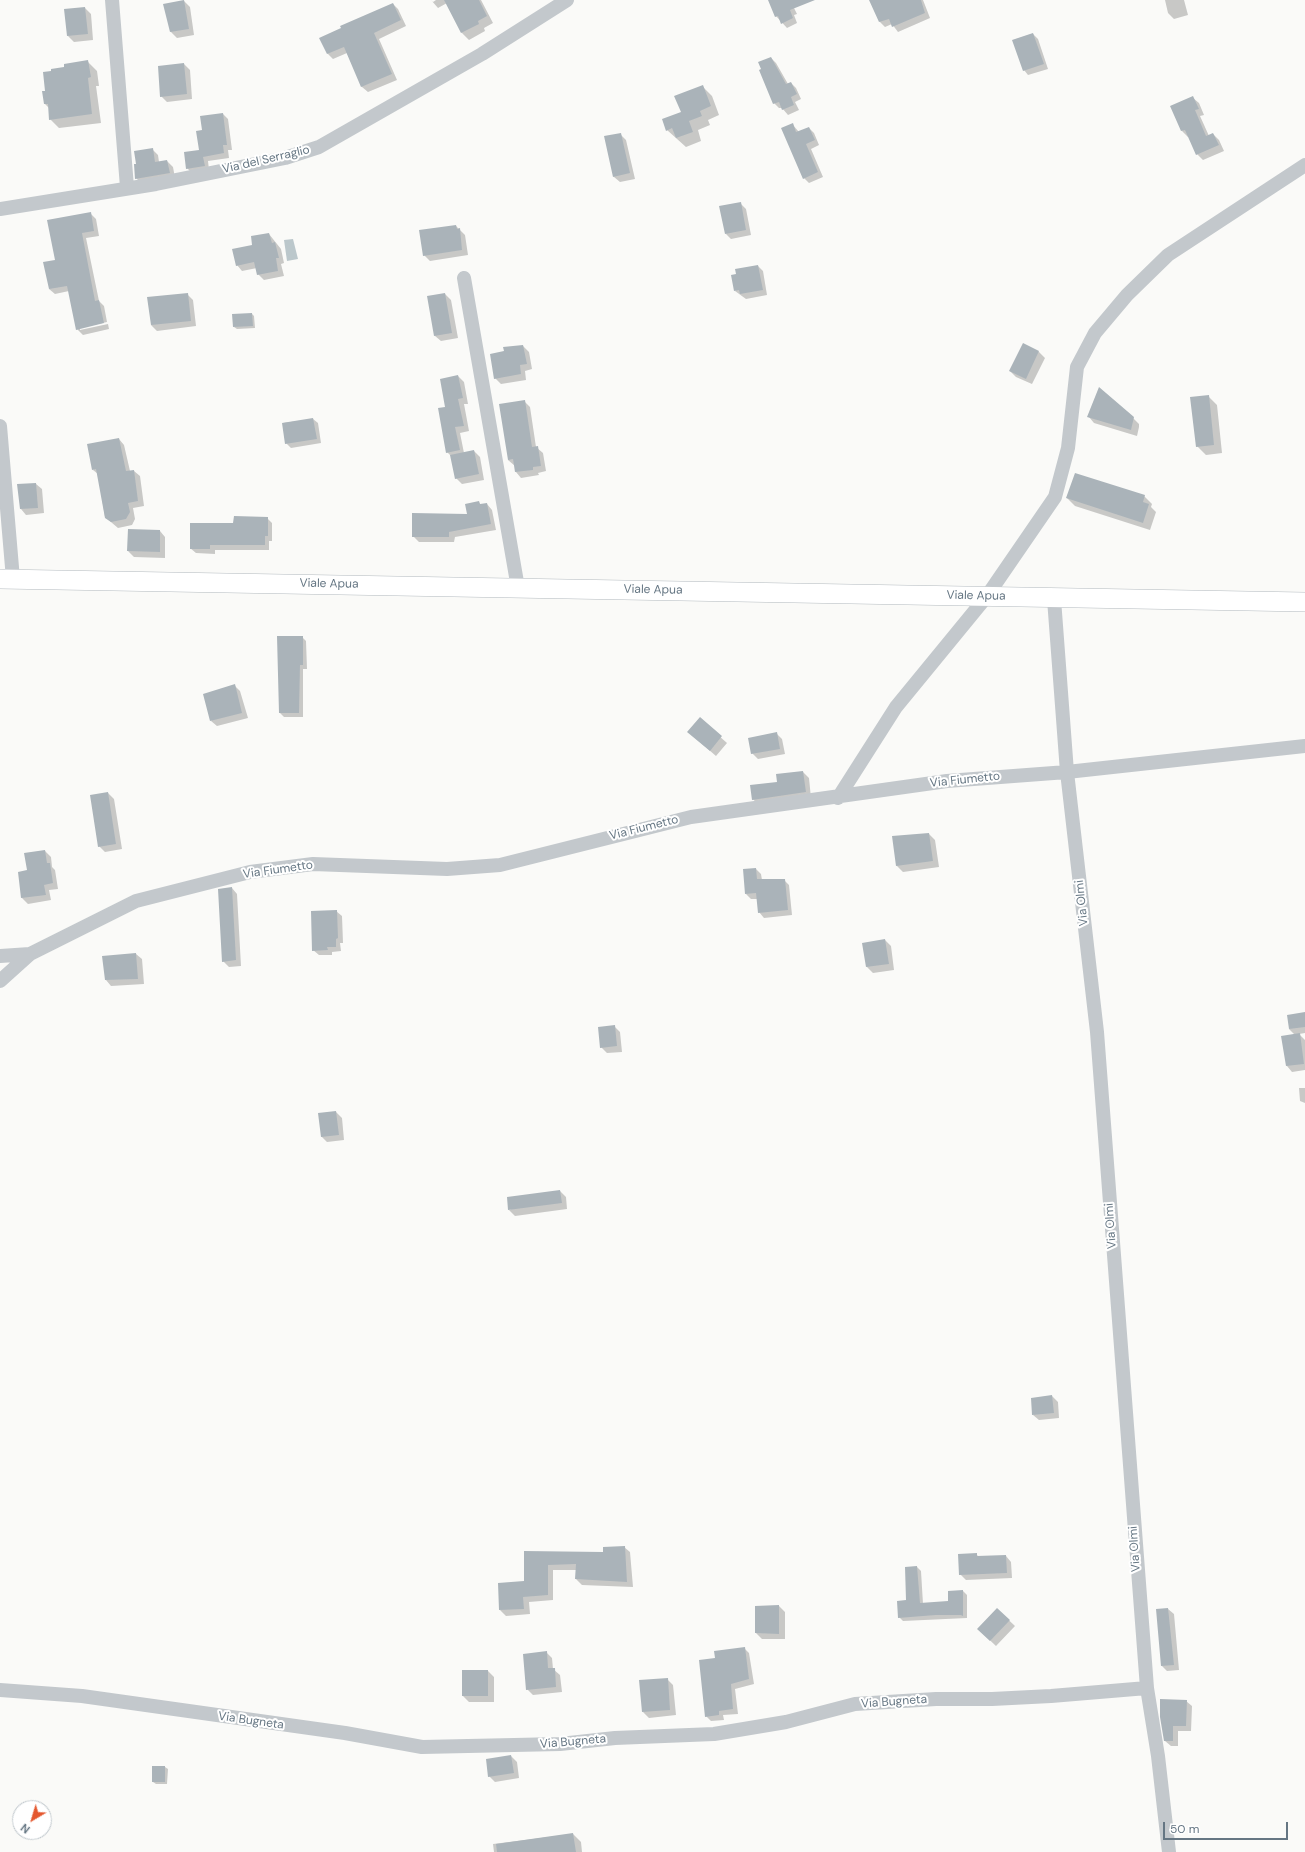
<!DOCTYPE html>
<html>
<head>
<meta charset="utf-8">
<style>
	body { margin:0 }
	#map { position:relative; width:1305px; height:1852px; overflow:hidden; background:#fafaf8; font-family:"DM Sans",sans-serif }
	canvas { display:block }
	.north { position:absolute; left:12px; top:1800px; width:40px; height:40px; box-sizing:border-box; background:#fff; border:1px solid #c1c8cd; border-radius:50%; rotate:218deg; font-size:11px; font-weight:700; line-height:16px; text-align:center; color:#657683 }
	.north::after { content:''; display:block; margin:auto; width:14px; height:18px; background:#e4572e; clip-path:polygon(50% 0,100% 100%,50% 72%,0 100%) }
	.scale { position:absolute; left:1163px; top:1822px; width:125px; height:18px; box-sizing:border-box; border:2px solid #657683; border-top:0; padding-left:5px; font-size:12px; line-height:14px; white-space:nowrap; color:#657683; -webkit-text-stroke:3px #fff; paint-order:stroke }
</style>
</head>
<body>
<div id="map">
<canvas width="1305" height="1852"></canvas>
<div class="north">N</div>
<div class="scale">50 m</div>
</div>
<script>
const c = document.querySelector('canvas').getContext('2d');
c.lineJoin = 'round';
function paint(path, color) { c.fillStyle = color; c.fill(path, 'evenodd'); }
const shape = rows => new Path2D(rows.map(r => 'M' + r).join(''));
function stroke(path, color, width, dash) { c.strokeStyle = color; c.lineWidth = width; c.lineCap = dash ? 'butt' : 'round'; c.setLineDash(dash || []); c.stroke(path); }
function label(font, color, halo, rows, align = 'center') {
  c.font = font + ' "DM Sans",sans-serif'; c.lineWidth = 4; c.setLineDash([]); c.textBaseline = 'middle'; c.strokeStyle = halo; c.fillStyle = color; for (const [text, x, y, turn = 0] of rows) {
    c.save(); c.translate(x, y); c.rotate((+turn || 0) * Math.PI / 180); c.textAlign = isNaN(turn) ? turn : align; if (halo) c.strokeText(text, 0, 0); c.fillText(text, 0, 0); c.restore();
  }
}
paint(shape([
	[293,239,298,259,287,261,284,240]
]), '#bbc7cb');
paint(shape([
	[431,0,433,2,436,0,481,0,493,23,484,28,485,31,469,40,462,33,447,3,438,8],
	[769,0,790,0,797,14,794,15,797,23,787,28,776,16],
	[878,0,923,0,930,18,898,32,892,24,885,27,880,22,872,3],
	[1165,0,1184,0,1188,15,1174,19,1168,13],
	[184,1,190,7,194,35,177,38,171,32,164,5],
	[393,4,398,9,406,26,379,39,397,80,368,92,362,87,347,53,333,59,328,54,321,39],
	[85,8,91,14,93,40,74,42,68,36],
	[1033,34,1038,39,1048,69,1028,75,1024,70],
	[771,58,776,63,788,84,791,83,796,88,801,99,795,102,799,110,788,115,782,108,779,108,774,103],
	[88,62,97,71,99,86,96,86,101,123,59,128,50,119,49,108,45,104,46,92,65,68],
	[184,64,190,70,192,99,167,102,161,96],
	[703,87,712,96,719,115,708,120,710,125,698,130,701,141,686,147,667,130],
	[1193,98,1199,103,1204,115,1200,116,1209,136,1213,134,1219,140,1224,151,1203,160,1197,154,1189,136,1188,137,1182,131],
	[223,114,228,119,232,150,228,150,229,158,208,161,209,170,192,173,187,168,200,150,203,131],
	[792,124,799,132,809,128,814,133,819,145,811,149,823,177,809,183,804,178],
	[620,134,626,140,635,179,620,182,614,177],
	[152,149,158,155,159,162,167,161,173,167,175,178,142,184,136,178],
	[740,203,746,209,751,235,731,239,726,234],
	[90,213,96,219,99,236,86,238,99,301,104,306,107,322,80,328,80,330,108,324,109,329,83,335,77,329,69,291,55,294,49,289,56,261],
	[456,226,465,235,468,255,430,261,424,255],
	[269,234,281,249,284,263,281,264,284,276,264,280,258,274,257,268,242,271,237,265,254,246],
	[758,266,763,271,767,295,746,299,735,291],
	[187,294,193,300,196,326,157,331,151,325],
	[445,294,451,300,458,338,441,341,435,336],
	[252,314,254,316,255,328,237,329,234,327],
	[1023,345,1039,352,1045,358,1032,384,1016,377,1010,371],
	[523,346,529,352,532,369,525,371,526,380,501,384,495,378,505,352],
	[458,376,464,382,468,404,464,404,469,431,460,433,464,453,474,451,480,457,484,480,462,484,456,478,451,456,447,452,446,408],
	[1208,396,1217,405,1222,453,1206,455,1197,446],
	[524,401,530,407,536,447,543,453,546,471,538,473,539,475,521,478,516,472,515,466,508,460],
	[1089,417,1133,418,1139,424,1139,427,1137,436,1094,423],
	[313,419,318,423,321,443,291,448,286,443,283,423],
	[119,439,124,445,130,471,134,471,140,476,144,506,133,508,135,519,132,525,118,528,105,517,98,474,93,470],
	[36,484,42,489,44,513,26,515,21,509],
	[1144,496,1152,504,1151,507,1156,512,1150,530,1075,506,1067,498],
	[479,503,481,505,487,504,492,510,496,530,455,537,454,542,419,542,413,536,468,515],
	[267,518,272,523,272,541,269,541,269,550,215,550,215,554,196,553,190,548,234,524],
	[160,531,165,537,165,558,134,557,128,551],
	[302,637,306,641,307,669,303,669,303,717,284,717,280,713],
	[234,685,240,691,248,718,217,726,211,721],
	[700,719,727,743,716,756,694,737],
	[776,733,782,739,785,754,758,759,752,753],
	[803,772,809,778,811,798,758,805,753,799,778,783],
	[108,793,114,799,122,849,105,852,99,846],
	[929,834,935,840,939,867,903,872,897,866,893,837],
	[45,851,51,857,52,867,55,870,58,889,49,890,51,900,28,904,22,898,28,871],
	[756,869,761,874,762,880,784,880,789,885,792,915,764,918,759,912,758,899,751,899,746,894],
	[232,888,237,894,241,966,229,967,223,961],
	[336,911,342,916,343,943,340,943,341,951,332,952,332,955,319,955,313,950],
	[885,940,891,946,894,970,873,973,867,967,864,944],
	[136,954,142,959,144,984,111,986,106,980],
	[1305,1013,1305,1033,1299,1034,1305,1040,1305,1070,1292,1072,1287,1066,1282,1037,1295,1035,1289,1029],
	[614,1026,620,1032,622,1052,607,1053,601,1047],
	[1299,1088,1305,1088,1305,1103,1300,1101],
	[336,1112,342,1118,344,1140,327,1142,321,1136],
	[560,1191,566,1197,567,1209,515,1216,509,1210],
	[1052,1396,1058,1402,1059,1418,1039,1420,1033,1415],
	[624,1547,630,1552,633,1587,582,1585,576,1579,576,1570,553,1570,553,1600,529,1602,530,1614,506,1616,500,1610,525,1582,525,1552,604,1553],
	[976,1554,979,1557,1006,1556,1011,1562,1012,1578,966,1580,960,1574],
	[917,1567,921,1571,923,1604,949,1602,963,1591,967,1595,967,1618,903,1621,899,1617,907,1601],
	[779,1606,785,1612,785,1639,762,1639,756,1633,756,1607],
	[997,1609,1015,1626,996,1646,978,1629],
	[1168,1609,1174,1614,1179,1670,1167,1671,1162,1666,1157,1610],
	[744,1648,749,1653,754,1684,735,1689,738,1714,723,1715,724,1720,711,1721,706,1716,716,1659],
	[546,1652,552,1658,553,1669,560,1675,562,1692,533,1695,527,1689],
	[488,1671,494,1677,494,1702,469,1702,463,1696],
	[667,1679,673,1685,676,1715,649,1718,643,1712],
	[1186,1701,1192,1706,1191,1731,1178,1731,1178,1746,1171,1746,1165,1741],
	[511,1756,517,1762,519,1778,495,1782,489,1776],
	[165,1767,168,1769,167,1784,156,1784,153,1782],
	[573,1834,581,1842,582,1852,494,1852,493,1844]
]), '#0003');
paint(shape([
	[184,0,189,29,170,32,163,4],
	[444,0,479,0,487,16,478,21,479,24,461,33],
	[768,0,815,0,790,10,793,18,781,24,778,16,775,17],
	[869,0,921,0,925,13,892,27,889,19,879,22],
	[393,3,401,20,374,33,392,74,361,87,344,47,327,54,319,38,341,28,340,26],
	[85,7,88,34,67,36,64,9],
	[1033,33,1044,64,1023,71,1012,40],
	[771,57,786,84,791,82,797,94,791,97,794,105,782,110,779,102,773,104,759,70,761,69,758,62],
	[88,60,91,77,88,78,92,114,49,120,48,104,44,104,42,91,45,91,43,72,51,71,51,69,64,67,64,64],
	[184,63,187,94,160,97,158,66],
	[703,85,711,106,700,111,702,116,689,121,693,132,676,138,672,128,666,131,662,119,681,112,674,96],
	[1193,96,1199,109,1195,110,1206,136,1213,133,1219,145,1196,155,1185,130,1181,131,1170,106],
	[223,113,227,145,223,145,224,153,203,157,205,166,186,169,184,152,199,150,196,131,202,130,200,116],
	[793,123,796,132,809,127,815,140,806,144,818,172,803,179,781,128],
	[621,133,630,173,613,177,604,136],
	[153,148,155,162,167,160,170,173,135,179,134,164,136,164,134,151],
	[741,202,746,230,725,234,719,206],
	[91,212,94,231,82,233,95,301,99,300,104,323,76,330,67,286,49,289,43,262,55,260,47,220],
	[456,225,457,229,460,228,462,250,423,256,419,230],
	[269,233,272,243,275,242,279,258,276,258,278,271,257,275,254,262,236,266,232,249,252,245,251,236],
	[758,265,763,290,740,294,739,290,734,291,731,275,736,274,735,269],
	[188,293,191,321,151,325,147,297],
	[445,293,452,333,434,336,427,296],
	[252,313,253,326,233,327,232,314],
	[1023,343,1039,351,1026,379,1009,371],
	[523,345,527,364,520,365,521,374,494,379,490,354,504,351,503,347],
	[458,375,463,398,458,399,464,426,455,427,460,450,446,453,438,408,445,407,440,379],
	[1099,387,1134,417,1131,430,1087,417],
	[1209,395,1214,445,1196,447,1190,397],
	[525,400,532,447,538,446,541,466,533,467,533,470,515,472,513,459,508,460,499,404],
	[313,418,317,439,285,444,282,423],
	[119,438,126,471,134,470,138,501,128,503,130,512,126,519,111,522,105,518,96,469,92,470,87,444],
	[474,450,479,474,455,479,450,455],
	[1075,473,1145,495,1143,502,1149,504,1143,523,1066,498],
	[36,483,38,508,20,509,17,484],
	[479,501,480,504,487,503,491,524,449,532,449,537,412,537,412,513,467,514,465,504],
	[234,516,268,517,268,536,265,536,265,545,210,545,210,549,190,549,190,523,233,523],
	[128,529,160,530,160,552,127,551],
	[277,636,303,636,303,665,300,665,299,713,279,713],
	[235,684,242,713,210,721,203,694],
	[700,717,722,736,710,751,687,732],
	[777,732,780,749,751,754,748,738],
	[803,771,806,792,752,800,750,785,777,782,776,774],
	[108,792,116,844,98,847,90,795],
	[929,833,933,861,896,866,892,836],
	[45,850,47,863,50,863,53,883,44,885,46,895,21,898,18,872,27,870,24,853],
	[756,868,757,879,785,879,788,910,758,913,756,893,745,894,743,869],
	[232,887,236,960,222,962,218,889],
	[337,910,338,938,336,939,336,947,327,947,328,950,312,951,311,911],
	[885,939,889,964,866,967,862,943],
	[136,953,138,979,105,980,102,956],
	[1305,1012,1305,1027,1289,1029,1287,1015],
	[615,1025,617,1046,600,1048,598,1027],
	[1300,1033,1304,1064,1286,1066,1281,1036],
	[336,1111,339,1135,321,1137,318,1113],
	[560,1190,562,1203,508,1210,507,1197],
	[1052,1395,1054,1413,1032,1415,1031,1398],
	[625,1546,627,1582,575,1579,576,1564,548,1565,548,1595,523,1597,524,1609,499,1610,498,1583,524,1581,524,1551,603,1552,603,1547],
	[977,1553,977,1556,1006,1555,1007,1573,959,1575,958,1554],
	[917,1566,920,1603,948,1601,948,1591,963,1590,963,1616,961,1615,936,1615,898,1618,897,1601,906,1600,905,1567],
	[779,1605,779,1634,755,1633,755,1606],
	[997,1608,1010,1620,990,1641,977,1629],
	[1168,1608,1174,1665,1161,1666,1156,1609],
	[745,1647,749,1679,731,1684,733,1709,719,1711,719,1715,705,1717,699,1660,715,1658,714,1651],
	[547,1651,548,1668,555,1668,556,1687,526,1690,523,1654],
	[462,1670,488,1670,488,1696,462,1696],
	[668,1678,670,1710,642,1712,639,1680],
	[1160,1699,1187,1700,1186,1726,1173,1726,1173,1741,1164,1741,1160,1717],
	[511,1755,514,1773,488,1777,486,1759],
	[152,1766,165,1766,165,1782,152,1782],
	[573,1833,576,1852,497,1852,496,1844]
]), '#aab3b9');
const secondary = shape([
	[0,579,1305,602]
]);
stroke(secondary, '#b3babf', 20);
stroke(shape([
	[112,0,127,187],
	[0,209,156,184,285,158,319,147,482,54,567,0],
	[464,278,518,588],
	[0,426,13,579],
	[1054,599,1067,772,1097,1032,1147,1688,1158,1756,1169,1852],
	[838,798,896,707,987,596,1055,497,1068,448,1077,367,1095,333,1127,295,1168,255,1305,165],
	[0,956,30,954,136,901,250,872,313,864,447,869,500,865,691,817,947,781,1067,772,1305,746],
	[0,981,30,954],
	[0,1690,82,1696,345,1733,422,1747,560,1744,615,1738,714,1734,786,1722,855,1704,936,1699,992,1699,1051,1696,1147,1688]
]), '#c3c8cc', 14);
stroke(secondary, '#fff', 19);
label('12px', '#657683', '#fff', [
	["Via del Serraglio",266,160,-13],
	["Viale Apua",329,584,1],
	["Viale Apua",653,590,1],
	["Viale Apua",976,596,1],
	["Via Fiumetto",965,780,-6],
	["Via Fiumetto",644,828,-14],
	["Via Fiumetto",278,870,-8],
	["Via Olmi",1082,903,-96],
	["Via Olmi",1111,1226,-94],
	["Via Olmi",1135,1549,-94],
	["Via Bugneta",894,1702,-4],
	["Via Bugneta",251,1721,8],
	["Via Bugneta",573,1742,-5]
]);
</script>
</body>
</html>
